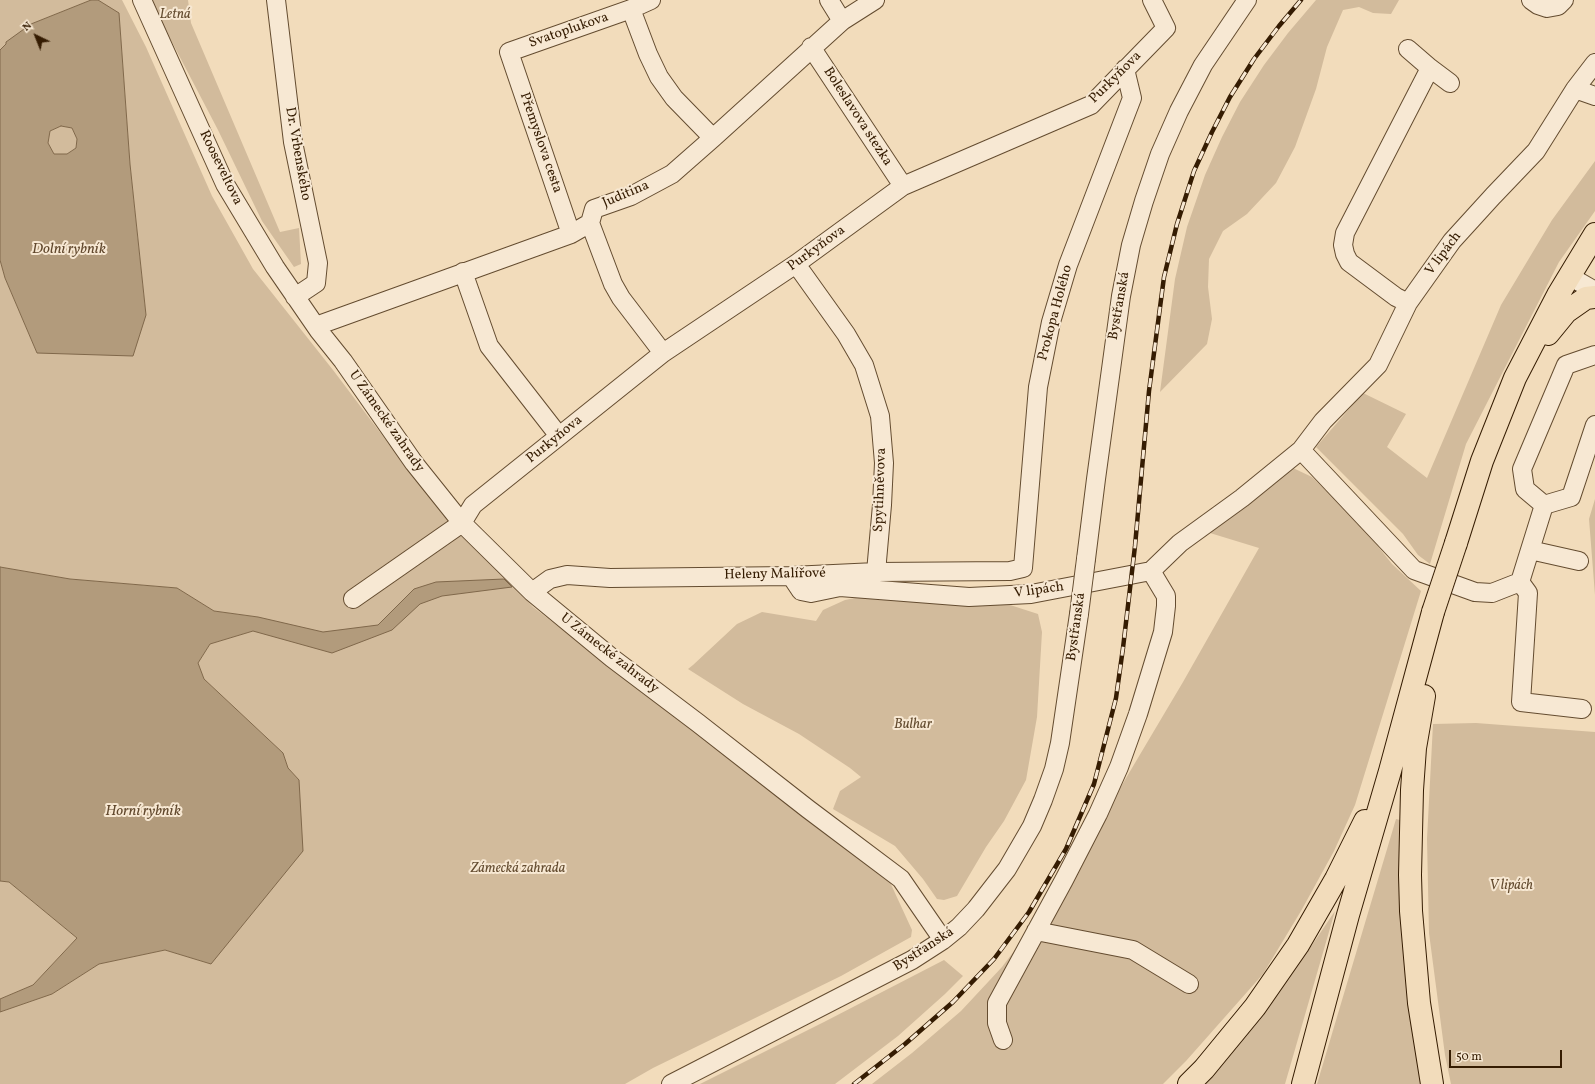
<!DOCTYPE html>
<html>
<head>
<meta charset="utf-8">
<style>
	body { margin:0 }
	#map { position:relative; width:1595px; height:1084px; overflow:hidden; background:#f2dcbb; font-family:Vollkorn,serif }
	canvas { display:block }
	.north { position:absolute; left:16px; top:16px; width:40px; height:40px; -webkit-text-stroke:3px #f7e8d3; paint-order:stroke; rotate:317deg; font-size:11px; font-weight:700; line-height:16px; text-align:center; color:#351c02 }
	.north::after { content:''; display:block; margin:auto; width:14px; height:18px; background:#351c02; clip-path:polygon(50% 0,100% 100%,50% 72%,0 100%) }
	.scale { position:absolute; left:1449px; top:1050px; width:113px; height:18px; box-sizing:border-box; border:2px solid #351c02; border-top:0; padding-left:5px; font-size:12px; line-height:14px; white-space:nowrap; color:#351c02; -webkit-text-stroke:3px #f7e8d3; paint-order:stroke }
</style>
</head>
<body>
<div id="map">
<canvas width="1595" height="1084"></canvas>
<div class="north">N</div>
<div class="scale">50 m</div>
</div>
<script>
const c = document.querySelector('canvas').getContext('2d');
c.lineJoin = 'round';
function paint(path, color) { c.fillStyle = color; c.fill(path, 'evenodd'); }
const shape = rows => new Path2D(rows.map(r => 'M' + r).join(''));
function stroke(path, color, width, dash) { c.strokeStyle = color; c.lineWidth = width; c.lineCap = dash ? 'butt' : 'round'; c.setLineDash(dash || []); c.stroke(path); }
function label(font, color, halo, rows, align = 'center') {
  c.font = font + ' Vollkorn,serif'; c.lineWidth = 4; c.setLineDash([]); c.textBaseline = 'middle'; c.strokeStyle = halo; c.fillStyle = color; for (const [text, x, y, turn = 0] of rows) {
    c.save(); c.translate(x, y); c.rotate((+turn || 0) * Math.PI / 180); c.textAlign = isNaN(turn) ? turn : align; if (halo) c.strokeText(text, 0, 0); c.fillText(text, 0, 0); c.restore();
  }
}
paint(shape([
	[0,0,91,0,31,24,0,50],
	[98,0,122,0,146,47,212,196,253,269,333,370,413,476,463,532,533,607,889,880,912,930,911,937,841,976,653,1068,625,1084,0,1084,0,1012,52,994,99,964,165,950,211,964,299,780,288,768,283,753,204,679,198,663,210,644,253,631,258,617,214,611,177,588,70,579,0,567,0,260,5,278,37,353,146,315,130,164,119,14],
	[150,0,188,0,191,23,280,232,299,228,301,264,294,267,262,221,218,130],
	[1316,0,1399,0,1391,14,1373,13,1359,7,1343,10,1327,47,1316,89,1295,147,1276,183,1247,214,1223,231,1209,259,1208,287,1212,319,1207,344,1160,392,1175,279,1187,227,1205,175,1222,137,1240,102,1264,65,1288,33],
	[61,126,72,128,77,139,76,148,67,154,54,154,48,143,50,131],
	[1595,161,1595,211,1559,262,1466,444,1430,564,1418,555,1403,534,1316,447,1363,393,1406,414,1387,447,1427,478,1501,305,1552,220],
	[1293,468,1312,477,1335,499,1365,530,1392,564,1421,591,1355,805,1334,851,1301,911,1263,974,1186,1061,1163,1084,872,1084,912,1053,961,1011,1002,967,1039,918,1092,817,1116,795,1183,682,1259,548,1210,533,1277,479],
	[1595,499,1595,595,1589,519],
	[860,597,929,603,1007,604,1038,614,1042,632,1037,717,1026,780,1004,821,986,847,957,896,944,900,937,899,923,879,895,846,833,809,840,791,861,777,850,768,799,734,743,704,688,669,693,665,737,624,762,612,816,621,823,610,845,600],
	[1476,723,1595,732,1595,1084,1451,1084,1445,1055,1429,933,1427,839,1433,724],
	[1396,819,1400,820,1403,921,1421,1084,1317,1084],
	[0,881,9,882,77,938,33,985,0,999],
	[1335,911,1285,1084,1200,1084,1310,948],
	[944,960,963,976,945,994,898,1036,835,1084,700,1084,824,1022]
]), '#d2bb9c');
const water = shape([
	[91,0,98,0,119,13,130,164,146,315,133,356,37,353,5,278,0,260,0,50,6,44,6,42,31,24,91,0],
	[61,126,72,128,77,139,76,148,67,154,54,154,48,143,50,131,61,126],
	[0,567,70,579,177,588,214,611,258,617,323,632,378,625,414,589,436,582,504,579,512,587,442,596,420,604,392,630,332,653,253,631,210,644,198,663,204,679,283,753,288,768,299,780,303,851,211,964,165,950,99,964,52,994,0,1012,0,999,33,985,77,938,9,882,0,881,0,567]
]);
paint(water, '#b29b7c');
stroke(water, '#80684b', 1);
const minor = shape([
	[142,0,225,184,275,267,319,331,343,361,414,463,462,523,532,592,612,658,698,723,808,809,901,879,943,940],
	[276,0,293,142,318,263,316,283,295,297],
	[829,0,842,21],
	[1531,0,1538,5,1547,8,1558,6,1564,0],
	[631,9,648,54,659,77,674,98,713,138],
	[811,47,903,186],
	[1408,49,1430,68,1450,83],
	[1575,89,1595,96],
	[590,223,613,284,621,298,663,353],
	[571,234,509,52,631,9,651,0],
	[796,264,846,334,864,365,880,416,884,463,882,505,876,572],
	[463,272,489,346,559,436],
	[1569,276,1595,291],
	[1408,303,1396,297,1349,262,1345,254,1343,245,1345,233,1430,68],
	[316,326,571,234,590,223,594,209,631,196,672,174,713,138,842,21,875,0],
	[1301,450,1414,570,1475,592,1492,593,1520,582,1544,505,1571,497,1595,425],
	[1544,505,1525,489,1522,469,1566,365,1595,355],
	[1530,550,1579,561],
	[1086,559,1096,479,1121,296,1131,245,1144,201,1160,154,1179,111,1203,65,1247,0],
	[791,576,801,591,811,593,840,587,969,597,1031,594,1151,571,1180,543,1242,498,1301,450,1323,421,1378,365,1408,303,1452,241,1493,196,1536,151,1575,89,1595,63],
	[1520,582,1528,593,1521,702,1582,709],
	[532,592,550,579,567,575,610,578,791,576,876,572,1010,571,1023,568,1038,387,1051,322,1068,265,1132,98,1125,69],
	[353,599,462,523,473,505,663,353,796,264,903,186,1091,105,1166,28,1152,0],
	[1036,931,1133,950,1189,984],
	[1003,1040,997,1023,997,1003,1064,880,1098,814,1119,767,1138,714,1163,632,1166,606,1166,596,1151,571],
	[671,1084,912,960,943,940,959,927,976,909,1007,869,1032,826,1043,800,1054,769,1060,743,1079,614]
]);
const major = shape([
	[1548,334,1566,312,1586,298,1595,297],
	[1456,543,1482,461,1515,378,1558,295,1595,234]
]);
const highway = shape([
	[1424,696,1415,748,1412,790,1410,875,1411,911,1419,1003,1432,1084],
	[1189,1084,1204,1069,1255,1007,1298,945,1336,879,1365,821],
	[1303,1084,1348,915,1390,771,1433,612]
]);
stroke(minor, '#644c30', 20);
stroke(major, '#351c02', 24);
stroke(highway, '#351c02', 24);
stroke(minor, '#f7e8d3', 18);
stroke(major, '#f2dcbb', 22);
stroke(highway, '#f2dcbb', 22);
const rail = shape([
	[854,1084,905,1044,953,1002,994,959,1029,912,1066,849,1094,784,1116,698,1123,648,1135,546,1149,391,1164,277,1177,224,1194,171,1212,132,1230,97,1254,59,1279,26,1301,0]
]);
stroke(rail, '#351c02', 4.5);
stroke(rail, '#f7e8d3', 3, [9]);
const minorBridge = shape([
	[1079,614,1086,559]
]);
const highwayBridge = shape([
	[1433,612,1456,543]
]);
stroke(minorBridge, '#644c30', 20, []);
stroke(highwayBridge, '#351c02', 24, []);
stroke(minorBridge, '#f7e8d3', 18);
stroke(highwayBridge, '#f2dcbb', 22);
label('italic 14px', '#644c30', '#f7e8d3', [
	["Letná",175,15],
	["Bulhar",913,725],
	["Zámecká zahrada",518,869],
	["V lipách",1511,886]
]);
label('14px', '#351c02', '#f7e8d3', [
	["Svatoplukova",569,31,-19],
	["Purkyňova",1116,78,-45],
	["Boleslavova stezka",857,117,57],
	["Přemyslova cesta",540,143,71],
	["Dr. Vrbenského",297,154,80],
	["Rooseveltova",220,168,64],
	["Juditina",626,195,-23],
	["Purkyňova",817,249,-36],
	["V lipách",1444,254,-53],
	["Bystřanská",1120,306,-80],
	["Prokopa Holého",1056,313,-75],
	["U Zámecké zahrady",386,422,55],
	["Purkyňova",555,440,-39],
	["Spytihněvova",881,490,-88],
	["Heleny Malířové",775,575,-1],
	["V lipách",1039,591,-8],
	["Bystřanská",1077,627,-82],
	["U Zámecké zahrady",609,654,38],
	["Bystřanská",924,950,-33]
]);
label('italic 15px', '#61482d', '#f7e8d3', [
	["Dolní rybník",69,250],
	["Horní rybník",143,812]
]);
</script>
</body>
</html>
